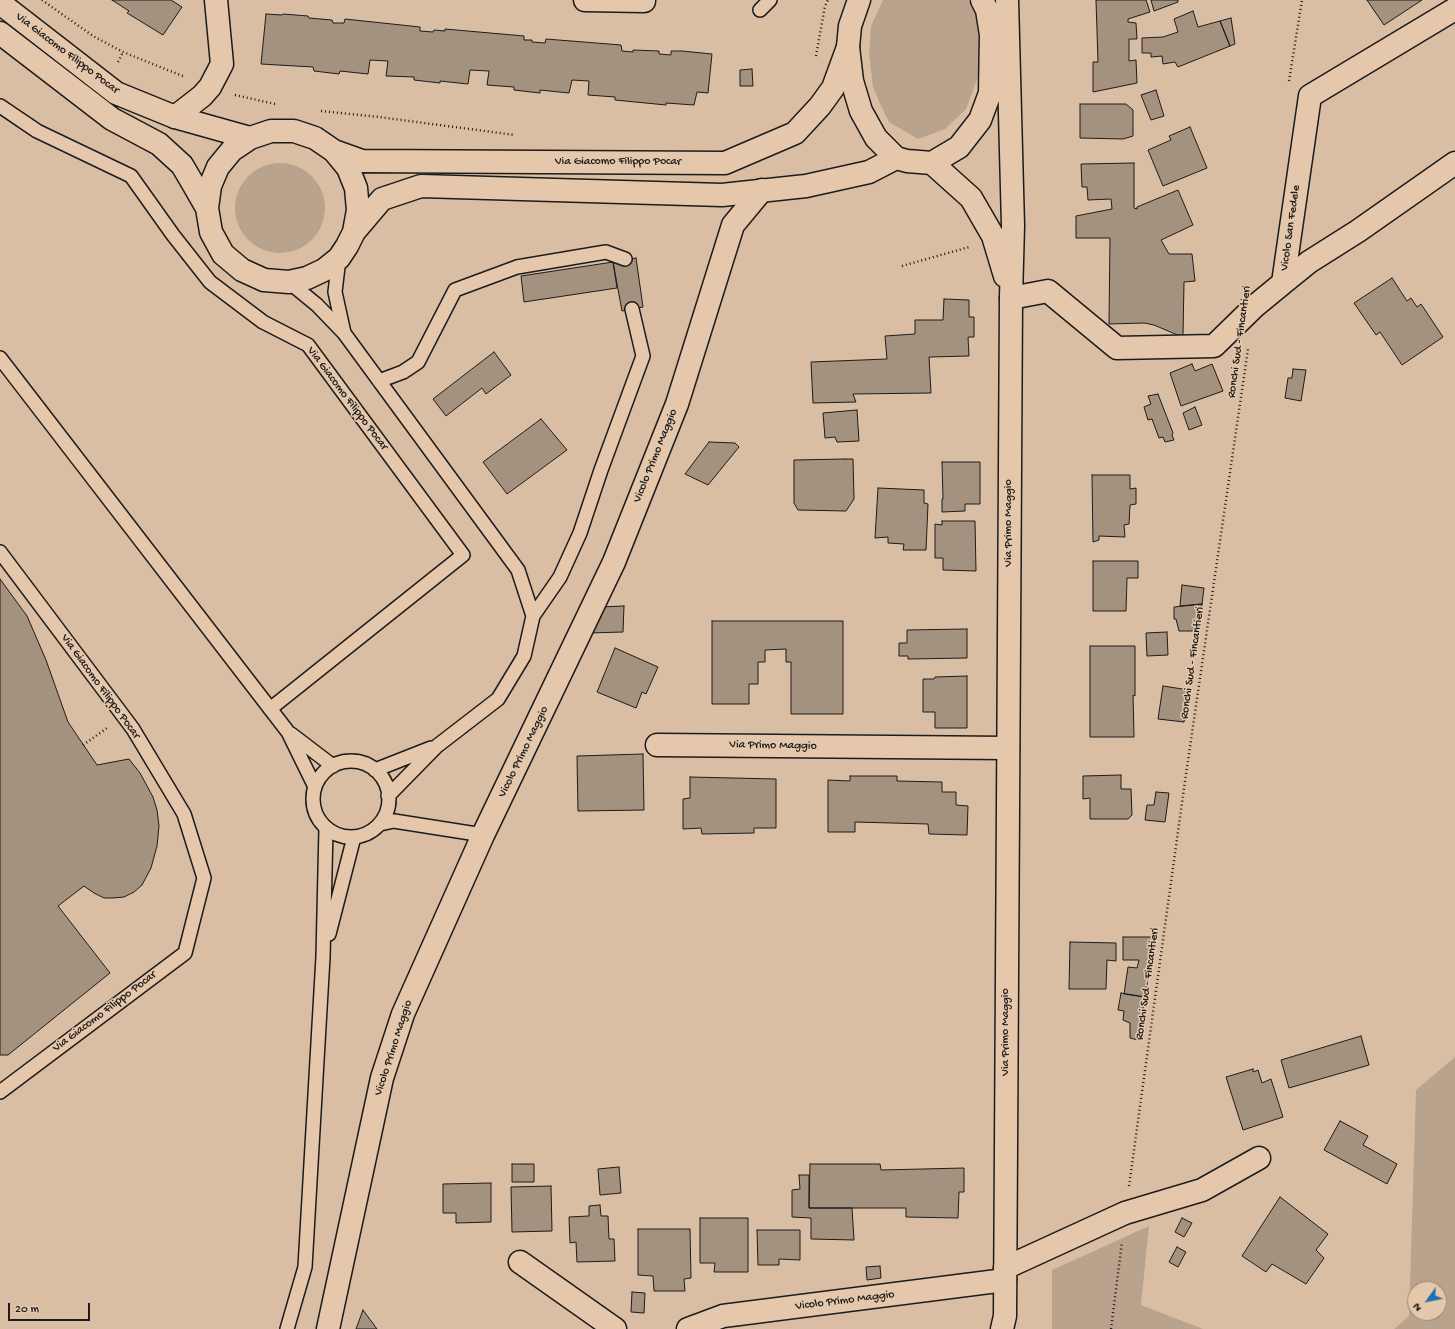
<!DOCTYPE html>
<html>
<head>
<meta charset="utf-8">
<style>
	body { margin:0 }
	#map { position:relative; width:1455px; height:1329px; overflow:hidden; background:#d9bea3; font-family:"Gochi Hand",sans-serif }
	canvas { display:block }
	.north { position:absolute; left:1407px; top:1281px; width:40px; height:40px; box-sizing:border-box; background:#e5c8ac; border:1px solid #958372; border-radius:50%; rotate:237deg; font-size:11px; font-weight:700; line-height:16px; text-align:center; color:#1c1c1c }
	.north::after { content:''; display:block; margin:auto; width:14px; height:18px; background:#1f6fb2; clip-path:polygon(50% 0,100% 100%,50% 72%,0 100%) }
	.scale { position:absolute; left:8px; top:1303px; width:82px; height:18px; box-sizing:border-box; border:2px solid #1c1c1c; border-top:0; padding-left:5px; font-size:12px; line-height:14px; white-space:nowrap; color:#1c1c1c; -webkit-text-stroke:3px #e5c8ac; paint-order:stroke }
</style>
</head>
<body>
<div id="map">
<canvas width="1455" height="1329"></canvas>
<div class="north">N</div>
<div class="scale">20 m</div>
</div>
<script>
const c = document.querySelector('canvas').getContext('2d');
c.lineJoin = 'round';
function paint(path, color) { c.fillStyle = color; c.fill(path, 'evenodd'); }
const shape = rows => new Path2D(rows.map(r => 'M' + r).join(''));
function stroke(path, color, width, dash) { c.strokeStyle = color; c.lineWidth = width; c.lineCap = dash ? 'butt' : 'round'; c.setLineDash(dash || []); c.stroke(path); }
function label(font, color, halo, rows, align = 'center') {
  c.font = font + ' "Gochi Hand",sans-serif'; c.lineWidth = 3; c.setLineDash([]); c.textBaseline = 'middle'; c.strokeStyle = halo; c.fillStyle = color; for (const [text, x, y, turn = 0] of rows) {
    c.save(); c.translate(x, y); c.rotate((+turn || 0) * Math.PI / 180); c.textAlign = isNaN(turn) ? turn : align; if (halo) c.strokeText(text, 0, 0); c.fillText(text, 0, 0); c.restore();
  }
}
paint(shape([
	[883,0,968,0,974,8,980,48,978,77,966,109,945,129,918,139,889,122,880,104,873,87,869,55,871,26],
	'235 208a45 45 0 1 1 90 0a45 45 0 1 1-90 0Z',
	[1455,1057,1455,1329,1394,1329,1409,1316,1416,1090],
	[1415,1289,1439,1289,1439,1313,1415,1313],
	[1149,1226,1141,1305,1203,1329,1052,1329,1052,1270]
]), '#baa38d');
const building = shape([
	[112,0,171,0,182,7,163,35,127,13,129,11,112,0],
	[1096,0,1146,0,1150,12,1128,19,1128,22,1136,23,1137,39,1129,39,1129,61,1136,60,1137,83,1093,92,1093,62,1098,62,1096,0],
	[1151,0,1178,0,1178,2,1154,11,1151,0],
	[1367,0,1422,0,1384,25,1367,0],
	[1193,11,1198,27,1220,21,1230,46,1178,67,1175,62,1163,64,1162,56,1151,57,1151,53,1142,53,1142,38,1163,37,1178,32,1174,19,1193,11],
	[266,14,282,15,283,14,308,16,309,18,332,20,333,23,344,23,345,19,420,27,420,31,433,32,434,30,445,31,445,29,524,36,524,40,532,40,532,42,545,43,546,39,621,45,622,51,633,52,633,50,659,51,659,54,671,55,671,51,682,51,712,54,708,93,697,92,694,105,666,103,666,105,615,100,615,97,588,95,589,81,572,80,569,93,540,90,540,93,514,90,514,87,487,85,489,71,470,70,468,84,440,81,440,83,414,80,414,77,386,76,388,61,370,60,368,74,340,71,339,74,314,71,313,67,261,64,266,14],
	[1231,18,1235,44,1230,46,1220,21,1231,18],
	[752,69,753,86,740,86,740,70,752,69],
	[1156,90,1164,116,1151,120,1141,95,1156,90],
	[1080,104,1126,104,1133,110,1133,136,1123,139,1080,138,1080,104],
	[1190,127,1207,168,1163,186,1148,150,1171,140,1169,136,1190,127],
	[1134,163,1134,208,1137,209,1137,207,1178,190,1193,225,1161,240,1169,254,1192,254,1195,281,1184,282,1183,335,1180,336,1154,325,1144,323,1109,324,1110,238,1076,238,1076,216,1112,209,1111,199,1088,200,1087,187,1082,187,1081,164,1134,163],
	[636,258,643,307,622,311,613,262,636,258],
	[613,262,617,288,524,302,521,276,613,262],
	[1392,278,1407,301,1411,298,1417,307,1421,304,1443,337,1402,365,1380,332,1376,335,1354,303,1392,278],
	[944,299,969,300,969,317,974,317,974,337,968,337,969,356,929,357,931,393,853,394,856,402,813,403,811,362,887,359,885,336,915,334,915,320,943,320,944,299],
	[494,352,511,375,486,394,482,388,446,416,433,399,494,352],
	[1192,364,1195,371,1212,364,1223,391,1181,406,1170,373,1192,364],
	[1293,369,1306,370,1301,401,1285,398,1288,378,1292,378,1293,369],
	[1158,394,1173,433,1172,435,1174,440,1165,442,1163,437,1159,438,1152,419,1148,420,1144,407,1151,404,1148,396,1158,394],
	[1195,407,1202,425,1189,430,1183,413,1195,407],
	[857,410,859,441,837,442,835,437,825,438,823,413,857,410],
	[541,419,567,450,507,494,483,462,541,419],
	[709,442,735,443,739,447,708,485,685,474,709,442],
	[845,459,853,459,854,499,846,511,798,510,794,503,794,460,845,459],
	[942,462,980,462,980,504,965,504,965,511,942,512,942,499,943,499,942,462],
	[1092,475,1130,475,1130,489,1136,488,1136,504,1130,505,1129,524,1124,525,1125,537,1099,536,1099,540,1093,542,1092,475],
	[878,488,924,490,924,503,928,504,926,550,903,550,904,544,888,543,888,537,875,538,878,488],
	[942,521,975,521,976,571,943,570,943,558,935,558,935,524,942,525,942,521],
	[1093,561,1138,561,1138,578,1127,578,1126,611,1093,611,1093,561],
	[0,579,27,616,46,660,68,722,97,765,129,759,140,773,153,797,157,810,159,826,157,846,151,868,142,885,134,892,124,897,113,898,104,898,94,893,84,886,58,906,110,973,8,1055,0,1055,0,579],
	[1182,585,1204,588,1202,604,1180,606,1182,585],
	[1202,604,1201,618,1198,618,1197,631,1179,631,1176,619,1174,619,1174,607,1202,604],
	[624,606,623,632,588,633,600,607,624,606],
	[712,621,843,621,843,714,791,714,791,662,786,662,786,649,765,650,765,662,758,662,758,684,749,684,749,704,712,704,712,621],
	[967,629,967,658,908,659,908,656,899,656,899,643,907,643,907,630,967,629],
	[1167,632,1168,655,1147,656,1146,633,1167,632],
	[1090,646,1135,646,1135,696,1133,695,1134,737,1090,737,1090,646],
	[615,648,658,667,646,694,642,692,636,708,597,692,615,648],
	[967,676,967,728,935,728,935,712,923,712,923,679,934,679,935,677,967,676],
	[1163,686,1189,690,1184,722,1158,719,1163,686],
	[643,754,644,810,578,811,577,756,643,754],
	[1121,775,1121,789,1131,789,1132,815,1128,819,1090,819,1090,798,1083,799,1083,776,1121,775],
	[850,776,897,776,897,781,942,782,942,792,956,792,956,805,968,806,967,835,929,834,928,824,855,822,855,832,828,832,828,780,850,781,850,776],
	[690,777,776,779,776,828,754,828,754,833,702,834,701,828,683,829,683,799,690,798,690,777],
	[1156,792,1169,793,1165,822,1145,820,1147,805,1154,805,1156,792],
	[1123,937,1154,937,1145,997,1124,994,1128,967,1137,968,1139,960,1123,960,1123,937],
	[1070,942,1116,943,1116,961,1107,960,1106,989,1069,989,1070,942],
	[1121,993,1145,997,1138,1040,1130,1038,1130,1023,1123,1020,1124,1011,1118,1010,1121,993],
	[1361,1036,1369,1065,1289,1088,1281,1060,1361,1036],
	[1253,1069,1253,1072,1258,1070,1262,1083,1271,1079,1283,1117,1243,1130,1226,1077,1253,1069],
	[1340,1121,1368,1136,1363,1145,1397,1164,1387,1184,1324,1150,1340,1121],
	[512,1164,534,1164,534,1182,512,1182,512,1164],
	[810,1164,880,1164,881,1170,964,1168,964,1192,959,1192,958,1218,906,1217,906,1208,809,1208,810,1164],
	[619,1167,621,1193,600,1195,598,1169,619,1167],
	[799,1175,809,1175,809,1208,852,1208,854,1240,811,1239,811,1218,792,1217,792,1190,800,1189,799,1175],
	[491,1183,491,1222,456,1223,456,1213,443,1213,443,1184,491,1183],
	[551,1186,552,1231,512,1232,511,1187,551,1186],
	[1280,1197,1328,1234,1316,1250,1324,1258,1306,1284,1272,1264,1266,1272,1242,1256,1280,1197],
	[600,1205,601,1216,608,1216,609,1239,614,1239,615,1261,577,1262,576,1242,570,1243,569,1217,589,1216,589,1206,600,1205],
	[700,1218,748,1218,748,1272,714,1272,715,1263,700,1263,700,1218],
	[1182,1218,1192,1223,1184,1237,1175,1232,1182,1218],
	[638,1229,690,1229,691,1278,684,1279,685,1291,654,1291,653,1276,638,1275,638,1229],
	[757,1230,800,1230,800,1260,779,1259,779,1265,758,1265,757,1230],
	[1177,1247,1186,1252,1178,1267,1169,1262,1177,1247],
	[880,1266,881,1278,867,1280,866,1267,880,1266],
	[632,1292,645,1293,644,1313,631,1312,632,1292],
	[363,1310,377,1329,356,1329,363,1310]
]);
paint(building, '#a4917e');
stroke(building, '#1c1c1c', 1);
const lane = shape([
	[760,10,770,0],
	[0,106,37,131,131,176,173,235,210,282,263,322,308,345,463,555,270,709],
	[339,258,335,292,344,333],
	[289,282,317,305,344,333,518,570,533,616,524,656,498,699,437,746,388,796],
	[0,358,288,732,315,787],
	[379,381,403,372,418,362,455,290,517,267,606,252,625,259],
	[0,552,133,729,184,814,204,878,185,953,0,1092],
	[533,616,560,577,580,533,601,470,643,356,632,309],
	[291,734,333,766],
	'313 799a38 38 0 1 1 76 0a38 38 0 1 1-76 0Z',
	[375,770,431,748],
	[380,824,394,821,483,835],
	[329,934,354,837],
	[287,1329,305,1267,323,957,326,828]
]);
const street = shape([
	[585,0,644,1],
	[175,117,202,96,210,87,222,64,216,0],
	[1283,283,1309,262,1358,231,1455,163],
	[1011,298,1048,291,1117,348,1214,346,1255,306,1283,283,1310,96,1455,9],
	[657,745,1008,748],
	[520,1262,615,1329],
	[1005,1268,1125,1213,1202,1190,1259,1158],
	[328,1329,382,1078,403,1014,483,835,614,562,677,404,733,225,762,190],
	[688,1329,723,1316,1005,1280]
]);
const secondary = shape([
	[0,3,116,93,175,117,250,138],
	[0,33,112,119,159,144,182,165,192,182,207,208,211,232,223,254,242,270,264,280,289,282,307,278,324,270,339,258,347,246,354,232,382,199,421,186,722,195,806,186,869,172,896,158],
	[334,151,348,168,356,188,358,210,354,232],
	[207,208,210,186,218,167,232,150,250,138,271,131,294,131,315,138,334,151,362,161,725,163,795,133,820,106,833,88,848,47]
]);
const primary = shape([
	[859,0,850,26,848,47,852,81,861,111,876,138,896,158,907,161,932,163,959,147,980,120,990,93,991,35,987,10,982,0],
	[932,163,971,198,993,236,1005,276],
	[1002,1329,1005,1316,1011,298,1013,226,1007,0]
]);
stroke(lane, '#1c1c1c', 16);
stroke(street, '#1c1c1c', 25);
stroke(secondary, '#1c1c1c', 25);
stroke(primary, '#1c1c1c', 25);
stroke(shape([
	[42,0,93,36,123,52,185,77],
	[816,56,825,6,828,0],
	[118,62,123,52],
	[1289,81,1302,0],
	[235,95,275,104],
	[321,111,379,117,515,135],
	[902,266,969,247],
	[83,745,107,728],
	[1129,1186,1185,781,1248,349],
	[1111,1329,1122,1242]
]), '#1c1c1c', 2.5, [1, 3]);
stroke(lane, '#e5c8ac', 13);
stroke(street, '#e5c8ac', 22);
stroke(secondary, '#e5c8ac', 22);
stroke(primary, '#e5c8ac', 22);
label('12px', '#1c1c1c', '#e5c8ac', [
	["Via Giacomo Filippo Pocar",67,54,37],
	["Via Giacomo Filippo Pocar",618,162],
	["Vicolo San Fedele",1291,228,-82],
	["Ronchi Sud - Fincantieri",1240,342,-82],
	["Via Giacomo Filippo Pocar",347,399,53],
	["Vicolo Primo Maggio",656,456,-68],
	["Via Primo Maggio",1009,523,-90],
	["Ronchi Sud - Fincantieri",1193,663,-82],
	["Via Giacomo Filippo Pocar",100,687,54],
	["Via Primo Maggio",773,746,1],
	["Vicolo Primo Maggio",524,752,-64],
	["Ronchi Sud - Fincantieri",1148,984,-82],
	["Via Giacomo Filippo Pocar",105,1012,-37],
	["Via Primo Maggio",1006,1032,-90],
	["Vicolo Primo Maggio",394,1048,-72],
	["Vicolo Primo Maggio",845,1301,-7]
]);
</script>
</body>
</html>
